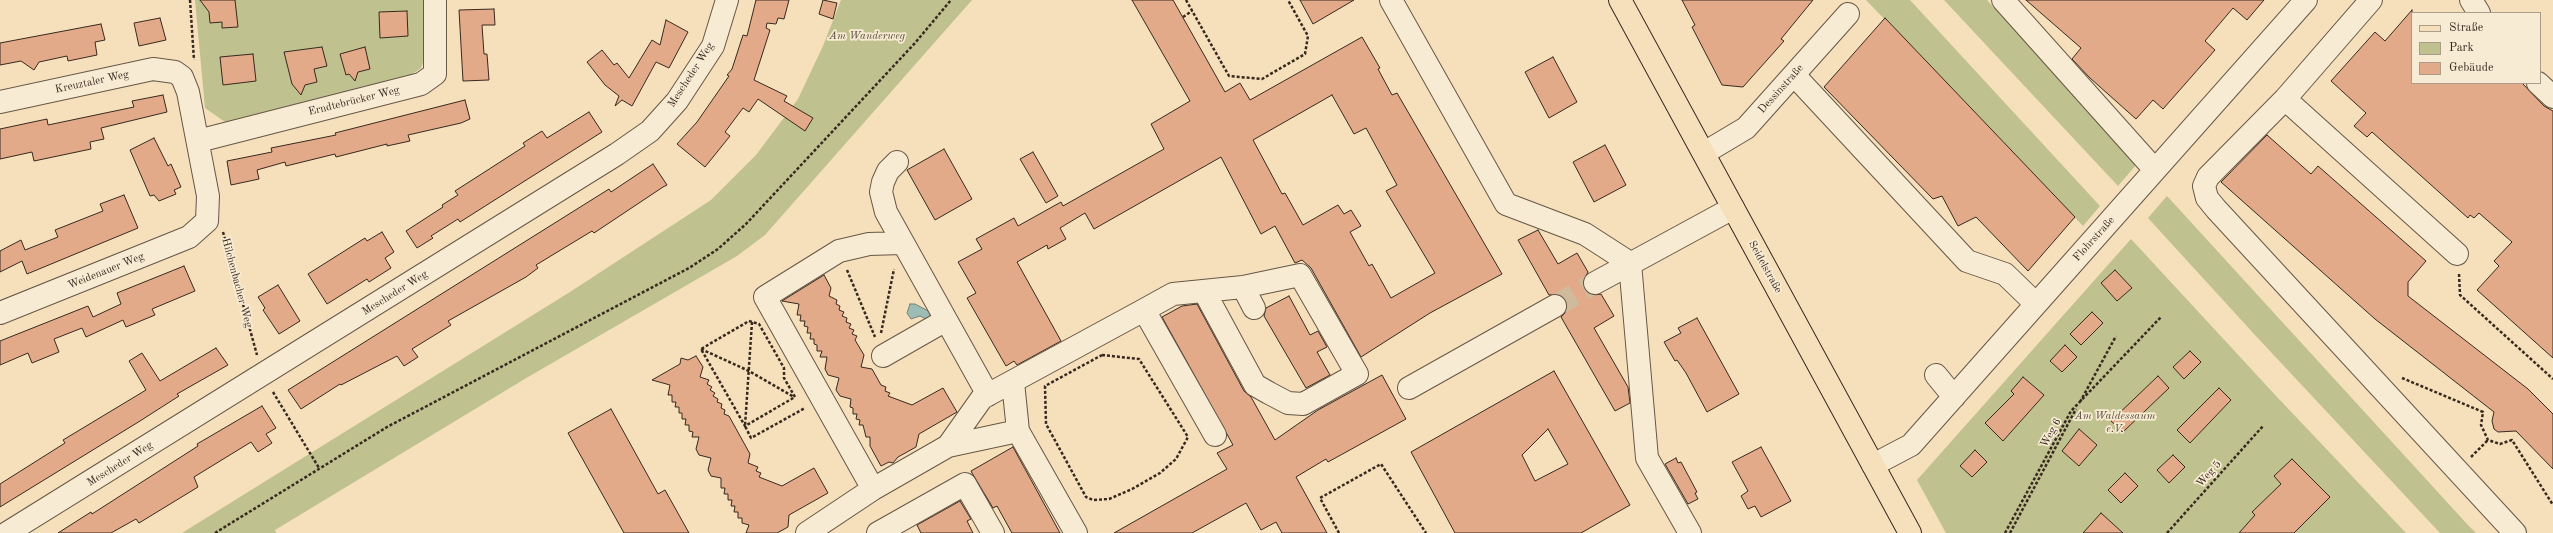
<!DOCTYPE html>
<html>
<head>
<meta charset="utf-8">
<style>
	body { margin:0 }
	#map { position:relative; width:2553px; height:533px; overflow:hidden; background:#f5e0bb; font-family:"Old Standard TT",serif }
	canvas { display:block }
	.legend { position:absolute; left:2411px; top:12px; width:130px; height:72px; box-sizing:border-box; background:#f8ebd3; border:1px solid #ab9d8b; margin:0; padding:5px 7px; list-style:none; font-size:12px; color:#382920 }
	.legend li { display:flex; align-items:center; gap:8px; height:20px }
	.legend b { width:20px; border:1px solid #ab9d8b }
</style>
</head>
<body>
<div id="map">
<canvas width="2553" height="533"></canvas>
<ul class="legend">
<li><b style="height:5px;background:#f5e0bb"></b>Straße</li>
<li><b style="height:11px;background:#bfc18e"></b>Park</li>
<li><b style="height:11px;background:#e2aa88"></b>Gebäude</li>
</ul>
</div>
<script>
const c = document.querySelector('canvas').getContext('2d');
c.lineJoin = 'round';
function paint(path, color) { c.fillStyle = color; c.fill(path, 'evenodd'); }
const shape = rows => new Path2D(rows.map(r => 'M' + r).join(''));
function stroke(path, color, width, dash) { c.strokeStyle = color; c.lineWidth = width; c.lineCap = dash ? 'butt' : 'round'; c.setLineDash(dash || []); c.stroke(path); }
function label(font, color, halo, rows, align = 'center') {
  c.font = font + ' "Old Standard TT",serif'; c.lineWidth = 3.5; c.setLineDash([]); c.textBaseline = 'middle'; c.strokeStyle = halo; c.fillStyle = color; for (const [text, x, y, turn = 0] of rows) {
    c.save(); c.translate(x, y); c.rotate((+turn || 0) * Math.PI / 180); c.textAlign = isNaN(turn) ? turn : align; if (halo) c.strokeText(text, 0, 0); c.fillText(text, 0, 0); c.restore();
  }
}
paint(shape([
	[195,0,424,0,427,51,421,68,405,79,228,124,205,108],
	[841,0,972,0,765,235,737,256,528,377,275,530,276,533,182,533,570,292,711,200,756,155,798,99,823,46],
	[1866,0,1910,0,2100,206,2083,226],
	[1944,0,1987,0,2137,164,2118,186],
	[2167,196,2467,524,2476,533,2440,533,2255,335,2148,218],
	[2131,239,2278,398,2406,533,1946,533,1917,480]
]), '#bfc18e');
const water = shape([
	[910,304,915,304,934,314,928,320,920,316,911,319,907,313,910,304]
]);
paint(water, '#9dbcb5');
stroke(water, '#758179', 1);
const building = shape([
	[200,0,235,0,238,27,222,28,222,22,210,23,209,12,200,0],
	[756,0,789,0,784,19,778,18,776,24,767,23,766,28,770,30,754,80,787,96,784,101,813,118,805,131,758,99,749,112,743,108,725,132,730,136,705,167,677,144,697,122,729,76,727,75,732,69,743,35,747,36,756,0],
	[823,0,837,3,833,19,819,14,823,0],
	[1132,0,1173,0,1225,92,1240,83,1250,100,1362,37,1380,68,1378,69,1392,95,1397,93,1502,274,1430,313,1361,357,1311,268,1302,260,1295,263,1275,226,1261,234,1221,157,1094,229,1085,213,1060,228,1066,239,1048,249,1047,245,1017,262,1061,341,1017,365,1014,361,1006,366,967,298,976,293,958,262,982,249,976,239,1014,218,1018,226,1061,202,1063,206,1164,149,1151,124,1190,101,1132,0],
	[1332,95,1354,134,1366,128,1397,185,1386,191,1435,273,1391,298,1372,264,1369,266,1350,232,1361,226,1351,210,1344,214,1338,205,1303,225,1285,193,1282,194,1253,140,1332,95],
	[1300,0,1354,0,1313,24,1300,0],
	[1682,0,1813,0,1781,39,1784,41,1743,87,1722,85,1692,27,1695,25,1682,0],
	[2026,0,2264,0,2247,20,2233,8,2205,41,2215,50,2163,109,2153,100,2136,119,2090,78,2072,59,2081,48,2026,0],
	[494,9,495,25,482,25,484,54,487,54,489,80,463,81,459,10,494,9],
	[2412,10,2412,83,2522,83,2544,106,2553,111,2553,358,2477,290,2499,266,2494,261,2512,242,2479,213,2474,218,2470,215,2468,218,2372,132,2367,137,2354,126,2366,113,2331,81,2375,32,2385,41,2412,10],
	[407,11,408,36,380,38,379,12,407,11],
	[160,18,166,40,139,46,134,23,160,18],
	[1885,18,2075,217,2028,271,1976,217,1958,226,1942,196,1933,199,1824,87,1885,18],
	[666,20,688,32,669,68,656,62,632,106,622,100,615,106,619,96,605,85,587,62,602,50,614,65,617,63,629,78,652,40,660,45,666,20],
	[101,24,105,40,95,42,97,55,68,61,67,56,39,62,34,70,21,61,0,65,0,43,101,24],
	[322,47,327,66,314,69,317,82,305,85,301,95,292,84,284,52,322,47],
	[365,47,370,69,358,72,355,81,349,74,346,75,340,54,365,47],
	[253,54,256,81,223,85,220,57,253,54],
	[1553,57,1577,102,1549,118,1525,72,1553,57],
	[163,95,167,112,101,128,104,139,90,142,91,149,34,161,32,152,0,159,0,129,47,119,48,125,134,107,132,101,163,95],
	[465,100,470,119,461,123,408,135,410,141,387,146,387,144,336,157,335,154,286,166,285,162,257,170,259,179,231,185,227,161,272,152,271,148,336,135,335,133,465,100],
	[589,112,602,132,460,222,458,219,431,236,433,238,417,248,406,231,443,207,442,205,458,195,455,191,525,146,523,143,542,131,547,138,589,112],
	[2267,135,2311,174,2318,166,2426,261,2408,282,2408,296,2528,389,2553,414,2553,469,2516,431,2498,432,2494,429,2492,421,2494,412,2375,319,2221,182,2267,135],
	[154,138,168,166,171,164,181,187,174,190,176,194,159,201,154,195,150,196,130,150,154,138],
	[1605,145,1626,185,1594,202,1573,162,1605,145],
	[944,149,972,199,935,220,907,170,944,149],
	[1033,152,1058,196,1046,203,1020,159,1033,152],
	[653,164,667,185,663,187,594,233,592,231,536,265,538,268,526,277,448,321,451,325,412,349,418,357,404,366,397,356,341,385,340,384,301,409,288,390,609,189,611,192,653,164],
	[124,195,138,228,27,274,22,261,0,272,0,251,21,240,25,250,58,237,55,230,103,211,100,204,124,195],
	[1538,230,1558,264,1577,253,1588,272,1583,282,1584,289,1594,295,1601,294,1614,316,1594,328,1628,387,1630,403,1615,411,1561,317,1566,312,1566,300,1561,295,1549,295,1518,240,1538,230],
	[382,232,394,252,385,258,391,268,369,282,367,279,327,304,308,274,365,238,367,241,382,232],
	[184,266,195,291,152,309,155,315,126,327,123,320,86,337,82,328,54,339,59,352,32,363,28,353,0,365,0,341,88,306,93,317,121,304,117,293,184,266],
	[2115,270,2132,288,2117,301,2101,283,2115,270],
	[824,275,831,288,829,296,837,300,836,304,840,306,839,310,844,312,842,316,847,318,846,322,851,324,849,328,854,330,852,334,857,336,855,340,864,355,861,367,872,369,881,385,886,387,885,391,890,393,888,396,912,405,943,388,957,412,919,434,916,447,898,457,893,463,889,462,881,466,870,446,870,437,866,437,863,425,859,425,860,420,856,419,857,414,853,414,853,408,850,407,851,399,840,396,836,390,839,378,828,375,825,369,827,357,820,357,822,351,817,351,817,345,814,344,814,339,810,339,811,333,807,333,808,327,804,326,805,321,800,321,801,315,797,315,799,304,782,301,824,275],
	[278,285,300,321,279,334,263,310,265,308,258,297,278,285],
	[1289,296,1310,335,1318,331,1327,347,1317,352,1330,375,1306,388,1264,316,1266,308,1289,296],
	[1197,304,1244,391,1251,397,1275,440,1318,410,1382,375,1406,419,1328,462,1326,459,1296,477,1327,533,1282,533,1276,522,1261,530,1246,503,1192,533,1114,533,1227,469,1217,453,1233,445,1162,317,1182,306,1197,304],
	[2092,312,2103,323,2081,345,2070,334,2092,312],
	[1697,318,1739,394,1707,412,1686,373,1677,360,1675,361,1664,342,1681,333,1678,328,1697,318],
	[2065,345,2077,357,2062,372,2050,361,2065,345],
	[216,348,228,365,177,394,179,396,140,421,0,507,0,484,65,443,63,440,146,390,129,361,142,353,160,381,216,348],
	[2190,351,2201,362,2184,379,2173,367,2190,351],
	[696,356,703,367,700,377,709,380,707,384,712,387,710,390,715,393,713,396,718,399,717,402,722,404,721,408,725,410,724,414,729,416,750,454,748,463,758,467,756,471,761,473,759,477,782,486,814,468,828,493,789,515,788,527,777,533,746,533,749,525,742,523,742,518,738,518,738,512,734,512,735,506,731,506,732,500,728,500,728,494,724,494,725,488,721,488,721,478,711,476,708,470,711,458,699,455,696,449,699,437,692,437,693,432,689,431,689,425,685,425,686,419,682,419,682,413,679,413,679,407,675,407,676,402,672,402,672,395,668,395,670,385,652,380,680,364,681,358,688,360,696,356],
	[1554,371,1630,505,1581,533,1455,533,1411,452,1554,371],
	[1548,429,1568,464,1535,481,1522,455,1548,429],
	[2158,376,2169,388,2123,432,2111,421,2158,376],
	[2023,377,2044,395,2003,441,1985,423,2014,394,2011,391,2023,377],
	[2219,388,2231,400,2190,443,2177,430,2219,388],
	[262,406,276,428,266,434,272,443,258,452,251,442,194,477,198,487,139,523,136,519,111,533,58,533,91,512,92,514,198,446,197,444,262,406],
	[611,409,658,494,665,490,689,533,624,533,568,433,611,409],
	[2079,429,2097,445,2079,466,2062,451,2079,429],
	[1013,447,1060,533,1012,533,997,506,993,508,972,473,971,471,1013,447],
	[1761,447,1791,501,1761,517,1755,506,1748,509,1741,496,1748,491,1732,462,1761,447],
	[1975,450,1987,462,1972,477,1960,466,1975,450],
	[2173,455,2185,467,2169,483,2157,470,2173,455],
	[1676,458,1678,463,1681,462,1697,492,1695,493,1698,499,1688,504,1665,464,1676,458],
	[2292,459,2330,497,2294,533,2239,533,2255,515,2252,512,2281,484,2274,476,2292,459],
	[2125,473,2138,486,2121,503,2108,490,2125,473],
	[960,501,971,519,967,521,973,533,921,533,917,525,960,501],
	[2101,513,2123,533,2083,533,2101,513]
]);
paint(building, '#e2aa88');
stroke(building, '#382920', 1);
stroke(shape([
	[1555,306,1595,283]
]), '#cfbb9c', 22, [22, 11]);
const minor = shape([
	[1391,0,1506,204,1585,234,1630,263,1647,458,1690,533],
	[2003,0,2155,170],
	[2371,0,2285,99,2208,177,2204,186,2207,198,2216,209,2515,533],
	[2471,0,2479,13],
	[1794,75,1967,261,2005,274,2036,304],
	[2538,83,2553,97],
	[2285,99,2457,254],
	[0,102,153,69,175,72,182,77,188,92,208,196,207,221,189,237,0,313],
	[198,141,421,84,435,74,435,0],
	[1704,153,1746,128,1848,14],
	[897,162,888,171,883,182,881,192,886,212,988,395],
	[1595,283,1733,208],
	[1243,287,1254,308],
	[1144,310,1173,294,1243,287,1300,275,1357,374,1303,404,1288,403,1269,393,1255,385,1204,291],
	[883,356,946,320],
	[1936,375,1954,397],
	[1013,382,1018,431,1076,533],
	[1409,388,1555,306],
	[948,446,1018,431],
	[1873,465,1911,445,2306,0],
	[873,489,765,297,839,251,869,244,902,243],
	[7,533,617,154,650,131,677,101,713,46,727,0],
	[807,533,873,489,948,446,982,398,1144,310,1215,435],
	[878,533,965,484,993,533]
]);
const major = shape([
	[1620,0,1910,533]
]);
stroke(minor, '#675747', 24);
stroke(major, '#382920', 24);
stroke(shape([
	[190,0,194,60],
	[1186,0,1229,76,1262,79,1305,54,1308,36,1288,0],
	[1183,17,1192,11],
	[223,232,257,355],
	[847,270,875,337],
	[2459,274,2460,295,2553,379],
	[749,321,759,324,784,368,784,378,795,397,745,426,701,349,749,321],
	[752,322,745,426,751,438,805,408],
	[881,333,894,269],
	[701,349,749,371,794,397],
	[1102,355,1139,359,1188,437,1176,459,1160,473,1132,489,1109,499,1093,500,1086,497,1046,424,1045,386,1102,355],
	[2402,378,2483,412,2481,425,2488,440,2500,444,2512,440,2553,505],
	[273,392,319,468],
	[2080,402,2116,336],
	[2471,457,2488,440],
	[215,533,387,427,689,268,718,249,746,224,915,43,951,0],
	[1339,533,1320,498,1381,464,1426,533],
	[2005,533,2071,411,2161,317],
	[2010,533,2076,409],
	[2167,533,2263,426]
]), '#382920', 2.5, [3, 2]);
stroke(minor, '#f8ebd3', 22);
stroke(major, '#f5e0bb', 22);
label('italic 11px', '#5a4f3c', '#f8ebd3', [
	["Am Wanderweg",867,36],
	["Am Waldessaum",2115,416],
	["e.V.",2115,429]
]);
label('11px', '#382920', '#f8ebd3', [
	["Mescheder Weg",691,75,-57],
	["Kreuztaler Weg",92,82,-12],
	["Dessinstraße",1781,89,-48],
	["Erndtebrücker Weg",354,101,-14],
	["Flohrstraße",2094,239,-48],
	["Seidelstraße",1765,267,61],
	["Weidenauer Weg",106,271,-22],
	["Hilchenbacher Weg",237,283,75],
	["Mescheder Weg",395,293,-32],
	["Weg 6",2051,433,-61],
	["Mescheder Weg",120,464,-32],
	["Weg 5",2209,474,-48]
]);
</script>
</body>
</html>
